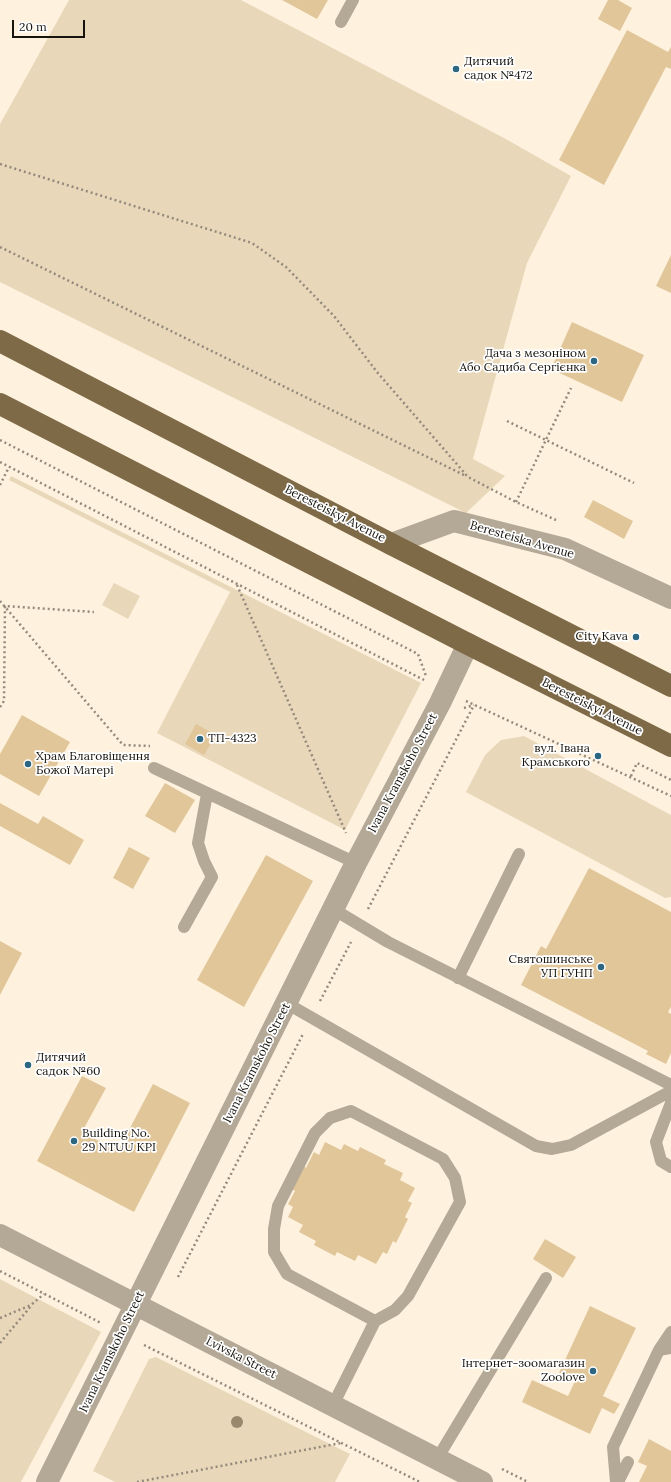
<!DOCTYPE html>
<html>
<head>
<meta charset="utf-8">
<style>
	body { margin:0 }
	#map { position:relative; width:671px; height:1482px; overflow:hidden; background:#fef2df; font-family:Lora,serif }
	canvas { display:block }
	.scale { position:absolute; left:12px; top:20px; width:73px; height:18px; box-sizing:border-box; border:2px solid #17130d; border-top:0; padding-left:5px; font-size:12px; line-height:14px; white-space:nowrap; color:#17130d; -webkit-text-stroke:3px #fff; paint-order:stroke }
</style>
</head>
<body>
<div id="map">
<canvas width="671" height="1482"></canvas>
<div class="scale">20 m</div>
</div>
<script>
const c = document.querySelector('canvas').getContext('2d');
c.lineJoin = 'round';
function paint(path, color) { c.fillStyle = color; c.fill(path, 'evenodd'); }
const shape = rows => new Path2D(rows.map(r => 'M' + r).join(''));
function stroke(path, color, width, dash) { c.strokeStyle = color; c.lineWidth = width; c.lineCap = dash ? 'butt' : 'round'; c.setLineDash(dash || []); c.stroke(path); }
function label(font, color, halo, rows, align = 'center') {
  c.font = font + ' Lora,serif'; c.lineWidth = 3.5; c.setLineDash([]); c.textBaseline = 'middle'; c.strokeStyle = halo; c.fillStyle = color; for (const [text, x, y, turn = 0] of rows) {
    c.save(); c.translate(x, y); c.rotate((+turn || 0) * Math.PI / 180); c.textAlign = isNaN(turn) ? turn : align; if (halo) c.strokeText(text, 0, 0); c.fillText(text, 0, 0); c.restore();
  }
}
paint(shape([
	[69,0,241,0,504,138,571,176,527,263,473,459,505,476,466,513,0,282,0,124],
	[11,476,421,683,345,830,157,733,230,592,9,480],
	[114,583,140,596,128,619,102,605],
	[524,736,671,815,671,897,665,898,466,792,485,755,501,740],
	[0,1279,101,1332,21,1482,0,1482],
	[156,1357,350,1454,335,1482,115,1482,93,1471,149,1359]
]), '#e9d7ba');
paint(shape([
	[282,0,328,0,317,19],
	[608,0,618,0,632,8,620,31,598,19],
	[627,30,668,52,671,47,671,69,666,67,604,185,559,160],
	[671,255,671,293,656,286],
	[572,322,644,355,622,402,551,369],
	[593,500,633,521,624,539,584,517],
	[22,715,70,742,39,796,0,774,0,754],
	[196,724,216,735,204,755,185,744],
	[165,783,195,800,175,833,145,816],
	[0,803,38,824,43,816,84,840,70,865,0,826],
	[129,847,150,858,133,889,113,878],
	[266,855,313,881,244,1007,197,980],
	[589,868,671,912,671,1007,668,1012,671,1014,671,1053,666,1064,646,1054,648,1051,521,985,541,946,546,949],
	[0,941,22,953,0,995],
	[82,1076,106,1088,82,1132,118,1151,153,1084,190,1103,134,1212,37,1161],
	[325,1142,341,1150,344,1144,358,1151,360,1147,386,1160,384,1164,403,1173,400,1180,415,1188,408,1201,412,1203,405,1217,408,1219,396,1243,393,1241,387,1254,383,1252,376,1264,358,1255,355,1261,337,1252,335,1256,314,1245,316,1241,299,1232,303,1225,288,1217,293,1207,288,1204,295,1191,292,1189,304,1166,306,1168,314,1152,319,1155],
	[545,1239,576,1257,563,1278,533,1259],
	[590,1306,636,1328,603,1396,620,1404,614,1414,602,1408,590,1434,522,1402,532,1380,568,1396,575,1381,559,1373],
	[649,1439,671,1451,671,1482,639,1482,647,1466,638,1462]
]), '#e1c699');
stroke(shape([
	[0,164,252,243,286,267,334,316,377,372,468,477,516,502,556,520],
	[0,247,466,476],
	[507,421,634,483],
	[0,440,418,654,426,676],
	[0,462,424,680],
	[0,485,9,467],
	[516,502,571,388],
	[237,585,346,833],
	[0,601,123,745,150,746],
	[466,701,671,796],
	[0,707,4,701,5,606,94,612],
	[464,708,474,705],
	[631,776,637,763,671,780],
	[368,909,474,705],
	[320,1001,351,942],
	[0,1271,101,1323],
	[178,1277,303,1034],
	[0,1318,31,1305,44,1294],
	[0,1343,31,1306],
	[144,1345,420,1482],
	[502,1469,528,1482],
	[137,1482,341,1443]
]), '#938a7d', 2.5, [2, 3]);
stroke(shape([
	[341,22,353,0],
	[154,768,356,863],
	[333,909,388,942,671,1085],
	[184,927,212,877,204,861,198,843,207,794],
	[458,978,519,854],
	[286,1003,536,1146,552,1149,571,1145,671,1091],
	[671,1103,656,1142,661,1161,671,1167],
	[659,1350,671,1332],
	[333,1405,375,1321,395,1310,408,1296,460,1202,455,1178,443,1159,351,1111,330,1118,315,1133,278,1206,274,1229,274,1252,287,1274,375,1321],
	[437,1459,546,1278],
	[616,1482,613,1447,659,1350,671,1348],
	[618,1482,628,1462]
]), '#b4a996', 12);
stroke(shape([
	[391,544,454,521,565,549,671,598],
	[0,1235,482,1482],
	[47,1482,356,863,440,703,468,644]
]), '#b4a996', 22);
stroke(shape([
	[0,341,391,544,671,686],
	[0,404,468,644,671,746]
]), '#7e6a47', 22);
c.fillStyle = '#98896c';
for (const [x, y] of [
	[237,1422]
]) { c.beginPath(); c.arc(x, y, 6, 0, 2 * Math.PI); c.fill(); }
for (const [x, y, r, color] of [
	[456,69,4,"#2d6680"],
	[594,361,4,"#2d6680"],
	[636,637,4,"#2d6680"],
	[200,739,4,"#2d6680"],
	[598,756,4,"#2d6680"],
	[28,764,4,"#2d6680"],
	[601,967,4,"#2d6680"],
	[28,1065,4,"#2d6680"],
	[74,1141,4,"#2d6680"],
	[593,1371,4,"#2d6680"]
]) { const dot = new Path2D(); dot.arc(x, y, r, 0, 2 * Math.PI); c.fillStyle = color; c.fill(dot); stroke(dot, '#fff', 1.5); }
label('12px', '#17130d', '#fff', [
	["Дитячий",464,62],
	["садок №472",464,76],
	["Дача з мезоніном",586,354,"right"],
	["Або Садиба Сергієнка",586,368,"right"],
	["City Kava",628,637,"right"],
	["ТП-4323",208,739],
	["вул. Івана",590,749,"right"],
	["Крамського",590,763,"right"],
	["Храм Благовіщення",36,757],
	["Божої Матері",36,771],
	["Святошинське",593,960,"right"],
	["УП ГУНП",593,974,"right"],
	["Дитячий",36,1058],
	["садок №60",36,1072],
	["Building No.",82,1134],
	["29 NTUU KPI",82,1148],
	["Інтернет-зоомагазин",585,1364,"right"],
	["Zoolove",585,1378,"right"]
], 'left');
label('12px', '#17130d', '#fff', [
	["Beresteiskyi Avenue",335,514,27],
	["Beresteiska Avenue",522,540,16],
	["Beresteiskyi Avenue",592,707,27],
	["Ivana Kramskoho Street",403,773,-62],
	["Ivana Kramskoho Street",257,1063,-63],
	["Ivana Kramskoho Street",112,1352,-64],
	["Lvivska Street",241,1358,27]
]);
</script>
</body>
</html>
